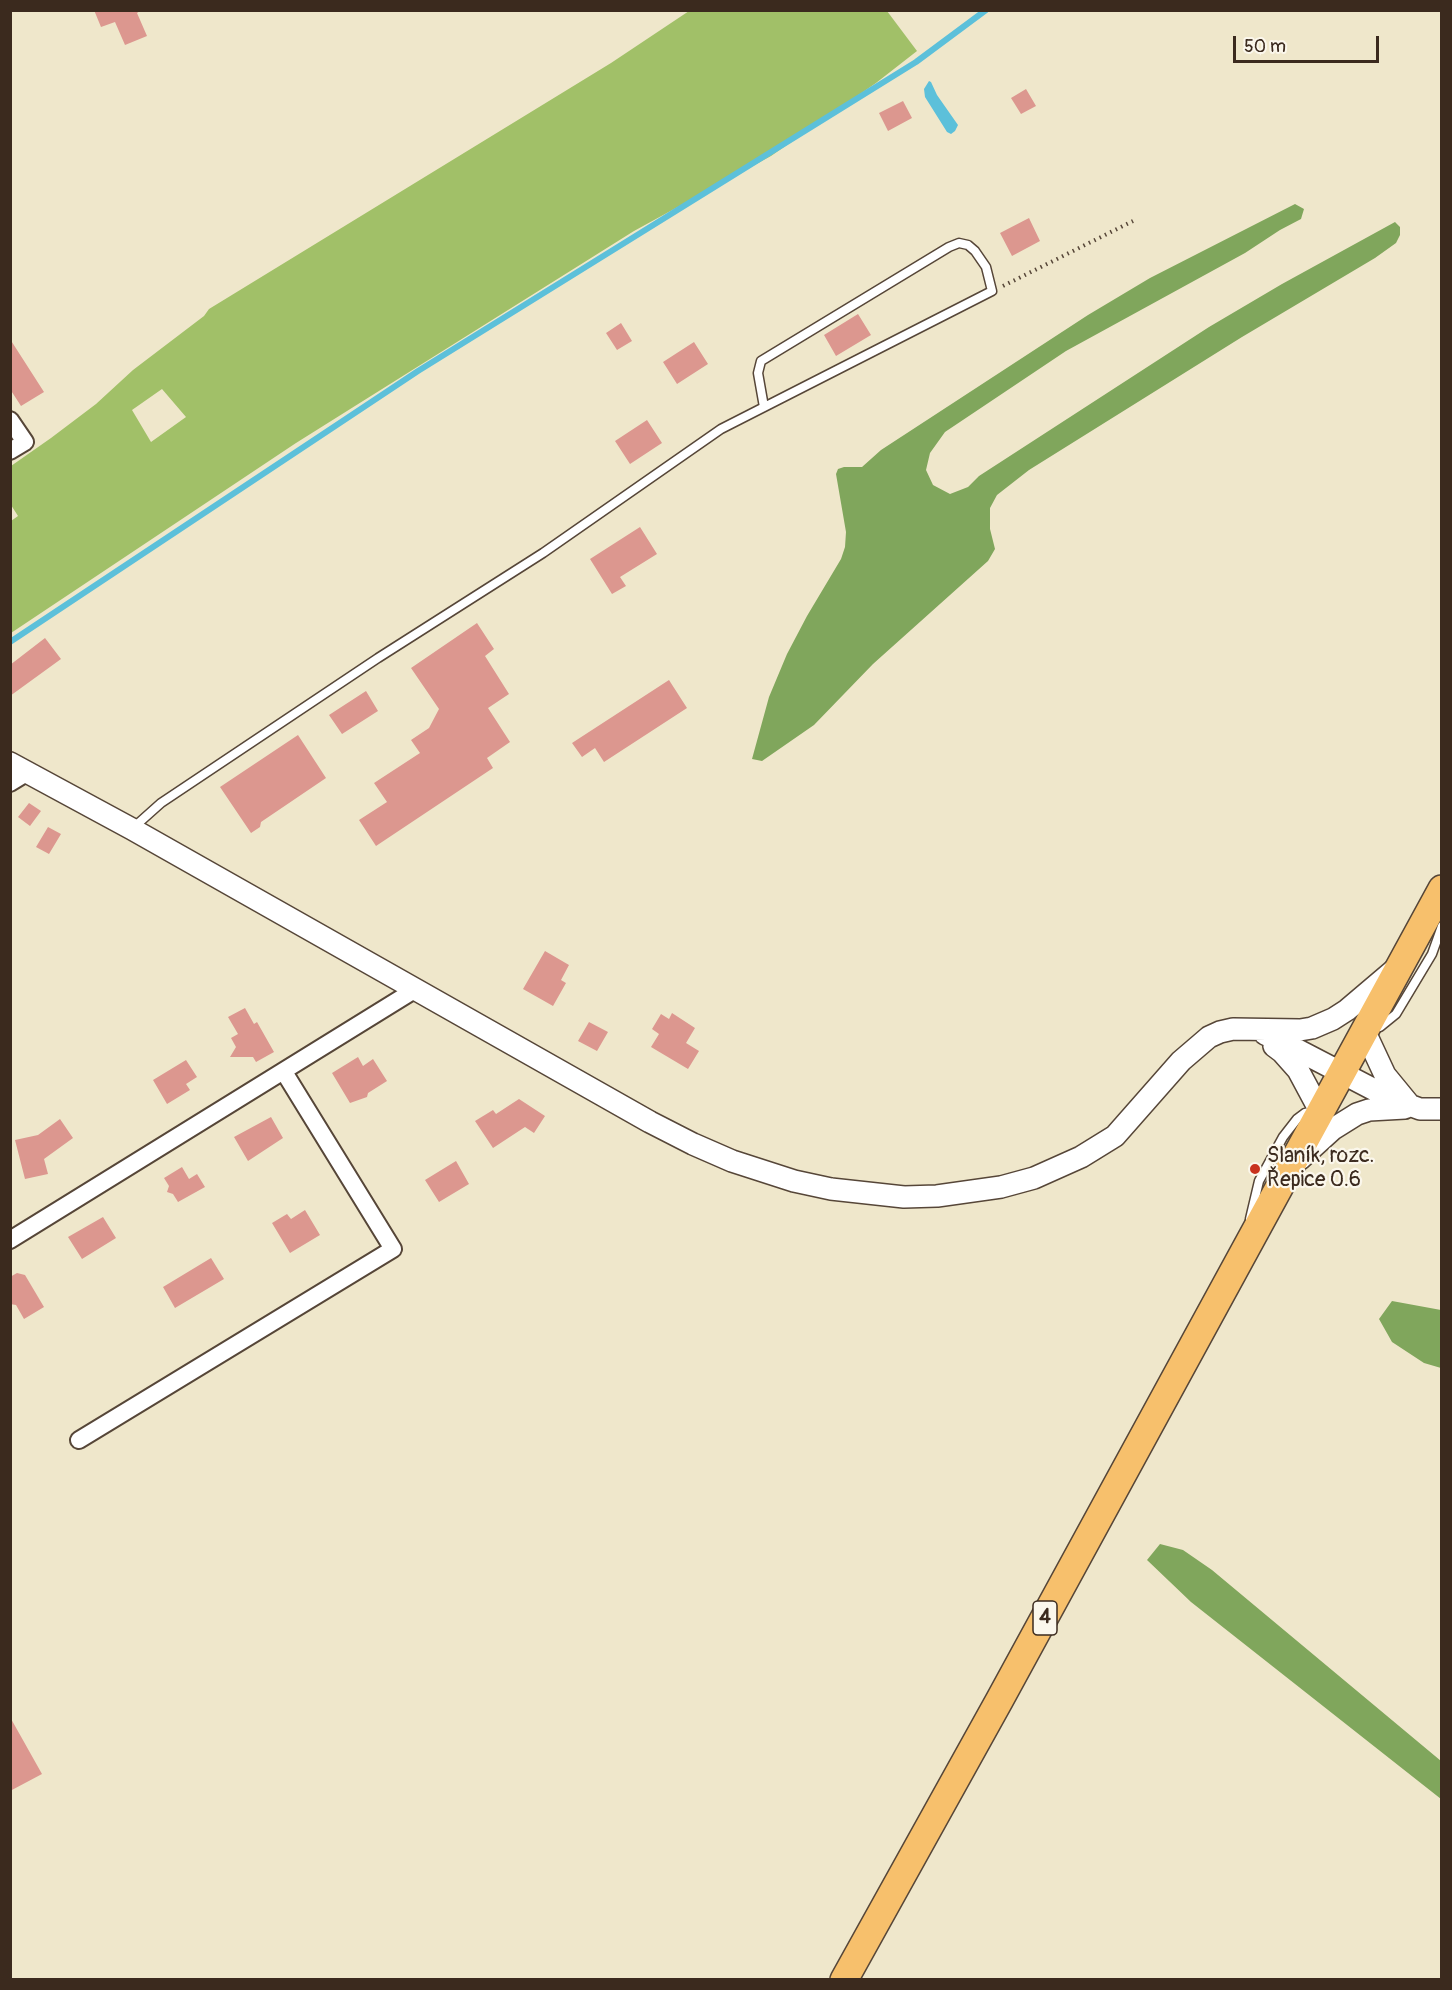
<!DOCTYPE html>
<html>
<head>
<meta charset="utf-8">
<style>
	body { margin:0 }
	#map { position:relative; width:1452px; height:1990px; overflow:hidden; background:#efe7cb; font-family:Pangolin,sans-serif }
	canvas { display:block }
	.frame { position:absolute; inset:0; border:12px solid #3b2a1e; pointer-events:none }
	.scale { position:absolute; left:1233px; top:36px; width:146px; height:27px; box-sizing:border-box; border:3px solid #3b2a1e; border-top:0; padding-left:8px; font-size:18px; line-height:21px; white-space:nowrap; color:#3b2a1e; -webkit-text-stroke:4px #fbf7ec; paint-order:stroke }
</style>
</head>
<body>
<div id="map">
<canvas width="1452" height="1990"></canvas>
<div class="frame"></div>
<div class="scale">50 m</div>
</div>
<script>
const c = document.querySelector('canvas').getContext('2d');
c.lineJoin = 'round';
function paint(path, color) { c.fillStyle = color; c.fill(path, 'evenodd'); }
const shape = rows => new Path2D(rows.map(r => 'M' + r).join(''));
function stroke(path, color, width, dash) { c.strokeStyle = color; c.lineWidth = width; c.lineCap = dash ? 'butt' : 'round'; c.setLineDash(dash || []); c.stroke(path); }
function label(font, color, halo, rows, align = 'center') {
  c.font = font + ' Pangolin,sans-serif'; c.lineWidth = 4.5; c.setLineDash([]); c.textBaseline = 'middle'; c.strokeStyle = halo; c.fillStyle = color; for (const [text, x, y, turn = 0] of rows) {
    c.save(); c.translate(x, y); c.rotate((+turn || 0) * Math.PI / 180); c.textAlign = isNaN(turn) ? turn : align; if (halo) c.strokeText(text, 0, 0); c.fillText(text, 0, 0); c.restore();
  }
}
paint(shape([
	[689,11,887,11,917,51,876,83,771,156,634,231,296,443,11,633,11,521,18,516,11,505,11,466,51,438,96,404,133,370,204,316,209,309,611,63],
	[162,389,186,417,151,442,132,410]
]), '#a1c068');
paint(shape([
	[1295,204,1304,209,1301,219,1280,230,1245,253,1066,351,945,432,930,453,926,470,933,485,950,494,968,487,979,476,1209,327,1282,284,1395,222,1400,227,1400,235,1396,243,1375,258,1242,337,1029,470,997,495,990,508,990,529,995,549,988,561,873,664,814,725,762,761,752,759,769,697,787,654,807,616,841,559,845,547,846,532,836,474,838,469,844,467,862,467,881,450,1088,315,1150,278],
	[1392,1301,1441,1310,1441,1368,1424,1363,1392,1342,1379,1319],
	[1160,1544,1183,1550,1212,1570,1441,1761,1441,1799,1191,1602,1147,1560]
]), '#80a65c');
paint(shape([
	[929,81,931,82,937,95,958,125,955,131,951,134,947,132,925,97,924,89]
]), '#5cc0da');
stroke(shape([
	[10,642,418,371,916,62,986,10]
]), '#5cc0da', 6);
paint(shape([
	[94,10,141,10,137,13,147,36,125,45,115,22,101,27],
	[1026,89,1036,106,1021,114,1011,98],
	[903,101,912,118,888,131,879,113],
	[1029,218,1040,241,1012,256,1000,233],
	[858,314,871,335,836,356,824,335],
	[621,323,632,341,617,350,606,333],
	[10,339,44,392,21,406,10,389],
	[694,342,708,364,677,384,663,362],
	[647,420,662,443,630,464,615,441],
	[640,527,657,554,620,577,626,586,612,594,590,559],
	[477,623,494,649,485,656,509,694,488,708,510,742,487,758,493,768,376,846,359,820,387,802,374,783,420,753,411,740,429,728,439,709,411,668],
	[45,638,61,659,10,696,10,665],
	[669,680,687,708,604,762,595,748,582,757,572,743],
	[366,691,378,711,342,734,329,715],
	[298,735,326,778,261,822,260,827,251,833,220,787],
	[29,803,41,811,30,826,18,817],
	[48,827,61,834,49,854,36,847],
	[545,951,569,965,561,980,566,983,553,1006,523,989],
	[245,1008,254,1024,257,1022,274,1052,256,1062,253,1057,230,1057,236,1047,231,1038,238,1034,228,1017],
	[672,1013,695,1028,686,1043,699,1051,688,1069,651,1047,659,1034,652,1029,661,1014,669,1019],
	[589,1022,608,1032,597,1051,578,1041],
	[358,1057,363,1066,373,1059,387,1081,368,1093,367,1097,350,1103,332,1073],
	[186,1060,197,1077,186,1084,190,1090,167,1104,153,1080],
	[519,1099,545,1116,534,1133,525,1127,493,1148,475,1121,493,1110,496,1114],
	[271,1117,283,1138,248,1161,234,1137],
	[60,1119,73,1138,44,1159,48,1174,25,1179,15,1140,38,1135],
	[456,1161,469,1184,439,1202,425,1180],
	[182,1167,189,1179,197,1174,205,1187,178,1202,173,1194,167,1192,169,1186,164,1178],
	[305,1210,320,1235,290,1253,272,1223,287,1214,291,1219],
	[103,1217,116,1238,82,1259,68,1237],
	[211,1258,224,1279,175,1308,163,1287],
	[17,1273,25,1275,44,1307,24,1319,16,1305,10,1304,10,1277],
	[10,1717,42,1774,10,1791]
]), '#dc978f');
const service = shape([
	[133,828,161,803,378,658,543,553,721,429,992,291,986,267,975,251,968,245,959,243,949,247,761,361,758,373,764,407],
	[1373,1028,1380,1027,1396,1014,1432,954,1442,926],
	[1250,1219,1259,1181,1283,1137,1297,1119,1305,1113,1314,1111]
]);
const minor = shape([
	[10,420,25,442,10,451],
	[10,783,28,772],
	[10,1240,416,989],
	[79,1440,393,1249,284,1072]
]);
const tertiary = shape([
	[10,763,132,829,650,1122,693,1144,732,1161,794,1181,831,1189,904,1197,937,1196,1001,1187,1034,1178,1081,1157,1115,1136,1181,1061,1209,1037,1220,1032,1233,1029,1300,1030,1312,1028,1333,1019,1347,1010,1393,971],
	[1364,1030,1385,1075,1408,1103],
	[1265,1034,1292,1047,1390,1098,1420,1109,1442,1109],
	[1274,1046,1282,1052,1298,1070,1320,1111],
	[1300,1159,1333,1129,1357,1114,1369,1110,1405,1108]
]);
const primary = shape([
	[844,1980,999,1701,1442,889]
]);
stroke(service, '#564638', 11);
stroke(minor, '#564638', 20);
stroke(tertiary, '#564638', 24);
stroke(primary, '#564638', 30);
stroke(shape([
	[1003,286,1133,221]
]), '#564638', 4, [1.5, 4.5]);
stroke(service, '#fff', 8);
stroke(minor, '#fff', 16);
stroke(tertiary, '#fff', 21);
stroke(primary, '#f7c06c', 27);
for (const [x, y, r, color] of [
	[1255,1169,6,"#c8321e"]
]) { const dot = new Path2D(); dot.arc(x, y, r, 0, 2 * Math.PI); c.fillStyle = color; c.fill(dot); stroke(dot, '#fbf7ec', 2); }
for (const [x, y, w] of [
	[1045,1618,24]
]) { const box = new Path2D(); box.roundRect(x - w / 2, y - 17, w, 34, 4.5); c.fillStyle = '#fbf7ec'; c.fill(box); stroke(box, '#3b2a1e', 1.5); }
label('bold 20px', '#3b2a1e', null, [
	["4",1045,1618]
]);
label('21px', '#3b2a1e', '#fbf7ec', [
	["Slaník, rozc.",1267,1157],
	["Řepice 0.6",1267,1181]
], 'left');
</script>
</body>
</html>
